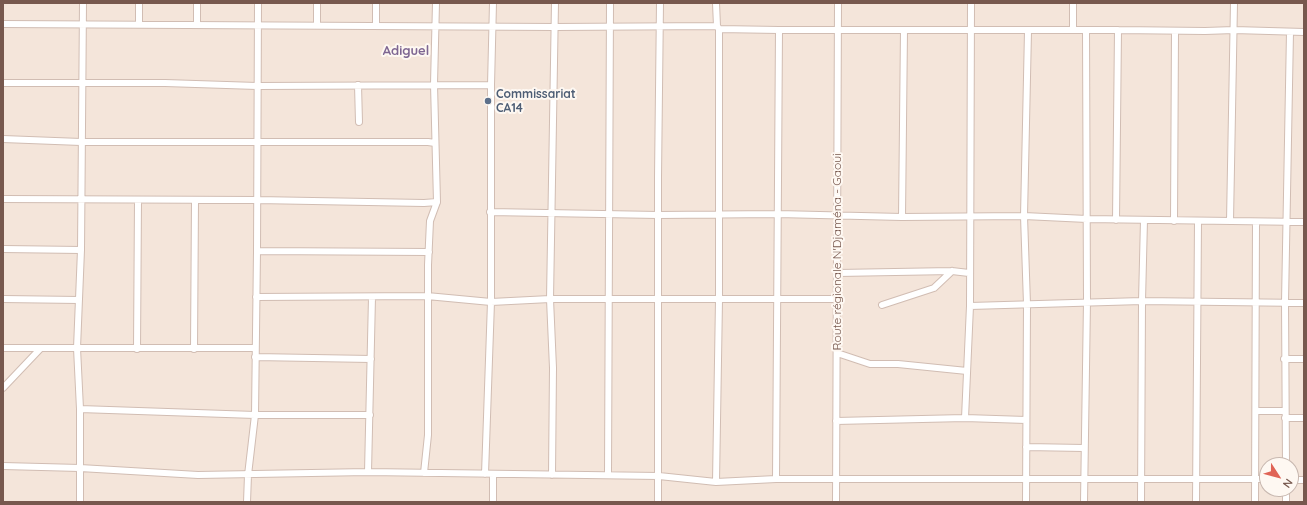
<!DOCTYPE html>
<html>
<head>
<meta charset="utf-8">
<style>
	body { margin:0 }
	#map { position:relative; width:1307px; height:505px; overflow:hidden; background:#fcf4eb; font-family:Quicksand,sans-serif }
	canvas { display:block }
	.frame { position:absolute; inset:0; border:4px solid #77584e; pointer-events:none }
	.north { position:absolute; left:1259px; top:457px; width:40px; height:40px; box-sizing:border-box; background:#fef8f2; border:1px solid #c8b8b0; border-radius:50%; rotate:126deg; font-size:11px; font-weight:700; line-height:16px; text-align:center; color:#77584e }
	.north::after { content:''; display:block; margin:auto; width:14px; height:18px; background:#e06456; clip-path:polygon(50% 0,100% 100%,50% 72%,0 100%) }
</style>
</head>
<body>
<div id="map">
<canvas width="1307" height="505"></canvas>
<div class="frame"></div>
<div class="north">N</div>
</div>
<script>
const c = document.querySelector('canvas').getContext('2d');
c.lineJoin = 'round';
function paint(path, color) { c.fillStyle = color; c.fill(path, 'evenodd'); }
const shape = rows => new Path2D(rows.map(r => 'M' + r).join(''));
function stroke(path, color, width, dash) { c.strokeStyle = color; c.lineWidth = width; c.lineCap = dash ? 'butt' : 'round'; c.setLineDash(dash || []); c.stroke(path); }
function label(font, color, halo, rows, align = 'center') {
  c.font = font + ' Quicksand,sans-serif'; c.lineWidth = 4; c.setLineDash([]); c.textBaseline = 'middle'; c.strokeStyle = halo; c.fillStyle = color; for (const [text, x, y, turn = 0] of rows) {
    c.save(); c.translate(x, y); c.rotate((+turn || 0) * Math.PI / 180); c.textAlign = isNaN(turn) ? turn : align; if (halo) c.strokeText(text, 0, 0); c.fillText(text, 0, 0); c.restore();
  }
}
paint(shape([
	[3,3,1304,3,1304,502,3,502],
	[1267,465,1291,465,1291,489,1267,489]
]), '#f4e5da');
const minor = shape([
	[716,3,717,26],
	[3,24,555,27,717,26,719,29,779,30,1118,30,1205,31,1234,30,1304,32],
	[139,24,139,3],
	[197,25,197,3],
	[317,25,317,3],
	[376,26,376,3],
	[1073,30,1073,3],
	[3,83,165,83,257,86,491,85],
	[358,85,359,122],
	[3,139,81,142,428,142,435,143],
	[3,199,257,200,424,203,437,202],
	[490,212,658,215,778,214,902,217,1024,216,1087,219,1304,222],
	[902,217,904,30],
	[1116,220,1118,30],
	[1174,221,1175,31],
	[1230,221,1234,3],
	[3,249,81,250],
	[257,251,429,252],
	[838,273,952,271,969,273],
	[256,297,427,296,491,302,550,299,838,299],
	[3,299,79,300],
	[882,305,934,288,952,271],
	[970,306,1142,301,1304,303],
	[3,348,255,348],
	[137,349,138,200],
	[194,349,195,200],
	[837,353,870,364,898,364,967,371],
	[255,357,371,359],
	[1284,359,1304,359],
	[3,388,40,349],
	[80,409,255,415,370,415],
	[1256,411,1285,411],
	[965,418,970,306,971,3],
	[1285,418,1304,418],
	[836,421,965,418,1026,420],
	[1026,447,1084,448],
	[1286,465,1285,302,1290,32],
	[3,466,80,468,198,475,368,472,659,476,716,482,776,479,1267,479],
	[368,472,372,297],
	[424,473,428,435,428,265,430,221,437,202,434,84,436,3],
	[485,474,491,302,491,85,493,3],
	[552,475,553,368,550,299,555,3],
	[608,475,610,3],
	[776,479,779,30],
	[1291,480,1304,480],
	[716,482,719,300,719,29],
	[80,502,80,409,77,348,81,250,83,3],
	[247,502,248,475,255,415,257,251,258,3],
	[493,502,493,474],
	[658,502,658,177,660,3],
	[836,502,838,3],
	[1026,502,1027,304,1024,216,1028,31],
	[1084,502,1087,301,1086,30],
	[1141,502,1142,301,1144,220],
	[1196,502,1198,221],
	[1255,502,1256,222],
	[1286,502,1286,489]
]);
stroke(minor, '#d1bdb3', 8);
stroke(minor, '#fff', 6);
for (const [x, y, r, color] of [
	[488,101,4,"#5c6f8a"]
]) { const dot = new Path2D(); dot.arc(x, y, r, 0, 2 * Math.PI); c.fillStyle = color; c.fill(dot); stroke(dot, '#fef8f2', 1.5); }
label('bold 12px', '#4e5e75', '#fef8f2', [
	["Commissariat",496,94],
	["CA14",496,108]
], 'left');
label('12px', '#77584e', '#fef8f2', [
	["Route régionale N'Djaména - Gaoui",837,252,-90]
]);
label('bold 13px', '#7e6692', '#fef8f2', [
	["Adiguel",406,51]
]);
</script>
</body>
</html>
